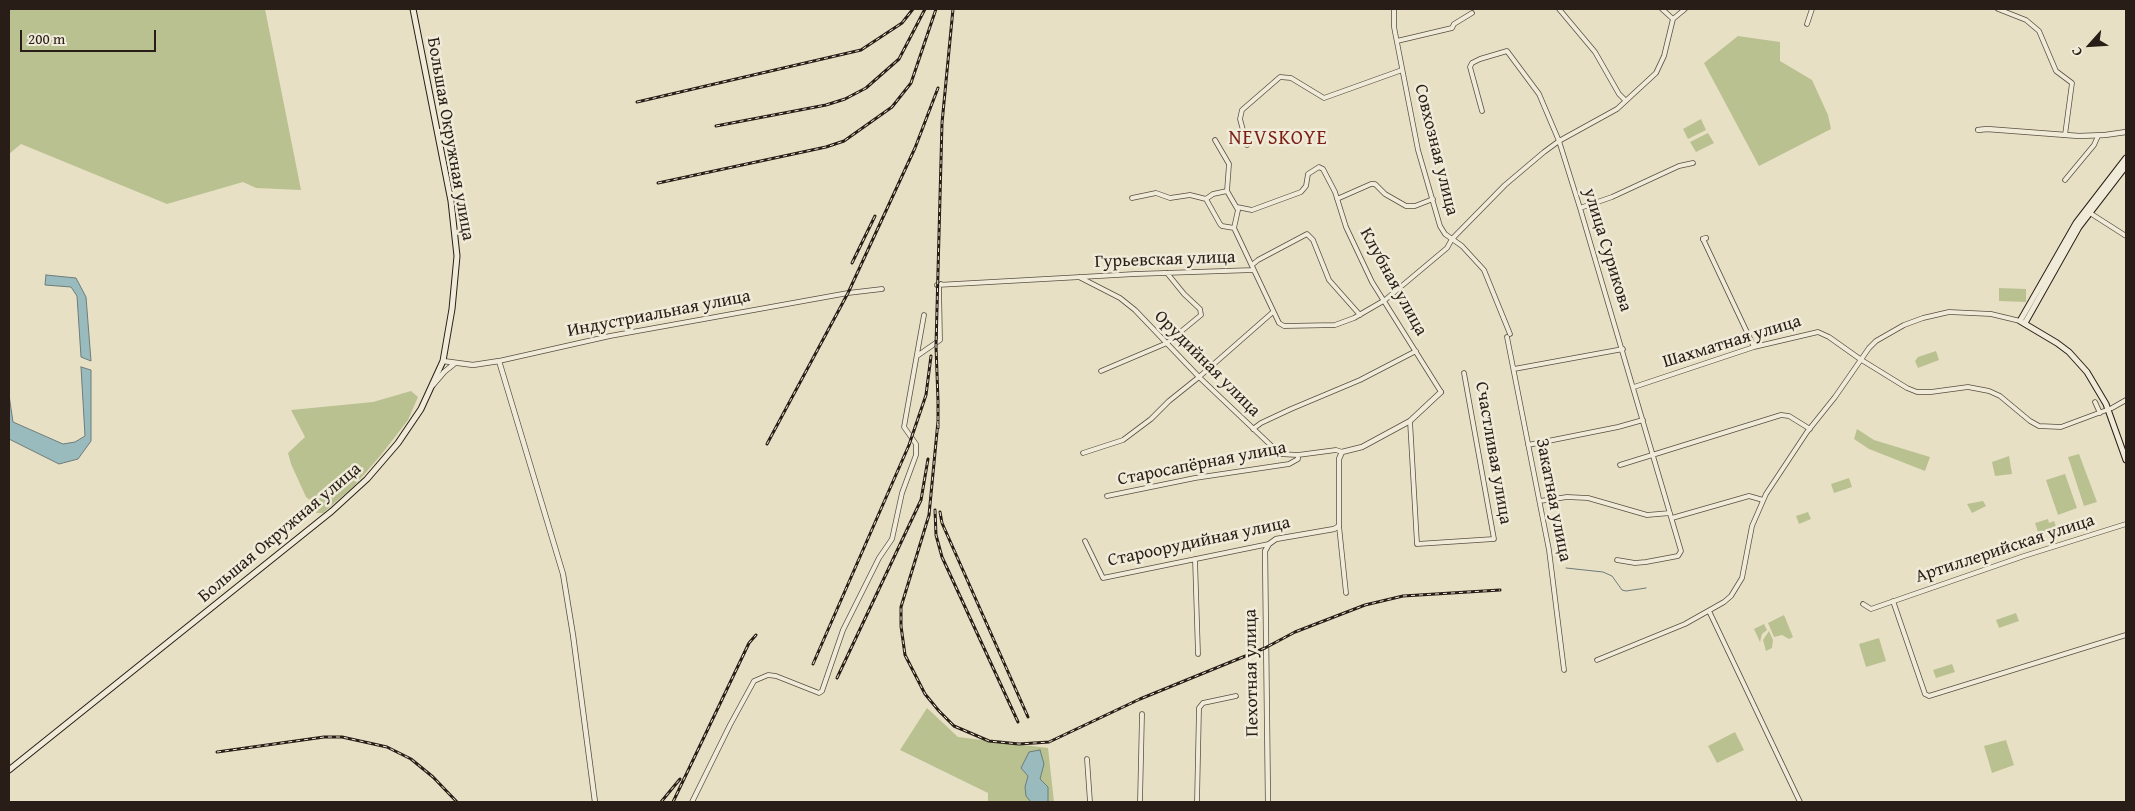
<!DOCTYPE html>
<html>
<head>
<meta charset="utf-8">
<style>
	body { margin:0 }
	#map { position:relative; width:2135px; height:811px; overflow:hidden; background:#e8e0c4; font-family:"Gentium Book Plus",serif }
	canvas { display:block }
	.frame { position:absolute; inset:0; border:10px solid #291e17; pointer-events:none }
	.north { position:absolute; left:2065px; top:20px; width:50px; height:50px; -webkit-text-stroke:4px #f0ebd9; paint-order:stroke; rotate:244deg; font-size:14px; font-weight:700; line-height:20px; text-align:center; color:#291e17 }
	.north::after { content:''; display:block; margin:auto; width:18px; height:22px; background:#291e17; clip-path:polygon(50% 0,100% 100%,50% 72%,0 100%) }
	.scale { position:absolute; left:20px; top:30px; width:136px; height:22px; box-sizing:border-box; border:2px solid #291e17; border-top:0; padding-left:6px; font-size:15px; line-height:18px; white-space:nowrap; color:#291e17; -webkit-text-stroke:4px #f0ebd9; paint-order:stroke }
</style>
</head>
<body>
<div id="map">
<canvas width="2135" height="811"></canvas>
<div class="frame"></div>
<div class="north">С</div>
<div class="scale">200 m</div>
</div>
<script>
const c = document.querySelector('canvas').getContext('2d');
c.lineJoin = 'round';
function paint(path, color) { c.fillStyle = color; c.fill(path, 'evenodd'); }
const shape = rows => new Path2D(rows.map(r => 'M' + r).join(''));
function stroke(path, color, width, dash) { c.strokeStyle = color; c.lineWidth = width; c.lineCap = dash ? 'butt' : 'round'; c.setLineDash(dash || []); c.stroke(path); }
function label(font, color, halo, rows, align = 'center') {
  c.font = font + ' "Gentium Book Plus",serif'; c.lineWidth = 5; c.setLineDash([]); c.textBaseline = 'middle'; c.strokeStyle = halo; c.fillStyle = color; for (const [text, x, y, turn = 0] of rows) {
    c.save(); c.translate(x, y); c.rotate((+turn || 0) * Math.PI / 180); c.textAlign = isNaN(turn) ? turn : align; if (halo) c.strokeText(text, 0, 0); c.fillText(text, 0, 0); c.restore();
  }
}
paint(shape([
	[9,9,265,9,301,190,256,188,243,182,167,204,21,144,9,154],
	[1738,36,1780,42,1780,61,1812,80,1828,115,1831,129,1759,166,1704,63],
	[1701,119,1706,130,1688,139,1683,129],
	[1708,133,1714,143,1696,152,1690,142],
	[1999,288,2026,289,2026,302,1999,301],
	[1936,351,1939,360,1918,368,1915,361,1918,357],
	[411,391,418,397,408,420,381,455,354,486,323,513,316,513,319,507,306,497,291,464,288,453,305,437,291,410,373,402],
	[1857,429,1874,440,1930,457,1925,471,1869,449,1854,439],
	[2079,454,2097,502,2084,506,2068,457],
	[2009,456,2012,474,1995,476,1992,462],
	[2065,474,2077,508,2058,515,2046,480],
	[1849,478,1852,487,1834,493,1831,484],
	[1983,501,1986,506,1972,513,1967,504],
	[1808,512,1811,519,1799,524,1796,516],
	[2048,519,2049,523,2054,521,2057,529,2039,535,2035,523],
	[2016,613,2019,621,1999,628,1996,620],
	[1784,615,1793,637,1789,639,1782,635,1774,637,1768,623],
	[1764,624,1767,630,1762,634,1760,642,1754,629],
	[1769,631,1773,640,1772,648,1766,651,1763,640],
	[1879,638,1886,661,1866,667,1859,644],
	[1952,664,1955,672,1936,678,1933,670],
	[927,708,958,737,1048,748,1054,802,988,802,988,793,900,750],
	[1735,732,1744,750,1717,763,1708,746],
	[2006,740,2014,765,1992,773,1984,746]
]), '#bac191');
const water = shape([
	[46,275,76,278,86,297,91,361,81,357,77,296,71,287,45,285,46,275],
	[81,367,91,370,91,441,78,459,59,464,9,439,9,395,13,422,63,444,75,442,85,436,81,367],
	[1040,750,1044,764,1040,779,1048,787,1048,802,1031,802,1026,796,1025,787,1028,776,1021,768,1029,752,1040,750]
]);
paint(water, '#9abbbd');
stroke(water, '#6d7c7b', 1);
stroke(shape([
	[1566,568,1603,572,1612,576,1622,590,1626,591,1646,588]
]), '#6d7c7b', 1);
const minor = shape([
	[1394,9,1394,27,1418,150,1440,226,1445,234,1462,246,1484,270,1510,334],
	[1559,9,1595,52,1619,94,1625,100],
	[1662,9,1673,19],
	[1998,9,2026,20,2039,31,2056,71,2072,83,2065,135],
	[1807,24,1812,9],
	[1397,41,1452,28,1454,24,1472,13],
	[1482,111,1470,67,1472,63,1480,59,1507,51,1539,94,1559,141,1580,208,1681,551,1678,556,1646,562,1635,563,1617,560],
	[1247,145,1240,119,1242,110,1280,77,1291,78,1324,98,1402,70],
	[2065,180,2094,145,2098,136],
	[1227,191,1238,210,1234,228],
	[1132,198,1156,193,1170,198,1190,195,1206,199,1220,224,1222,226,1234,228,1279,323,1284,326,1335,325,1354,318,1385,300,1447,248,1452,239,1505,185,1544,152,1559,141,1617,109,1656,73,1664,56,1673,19,1685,9],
	[1206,199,1213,194,1227,191,1229,164,1215,140],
	[1337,199,1371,184,1375,184,1385,194,1406,206,1415,206,1433,199],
	[1237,207,1252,210,1301,192,1306,186,1308,174,1319,167,1323,169,1335,192,1346,227,1372,282,1441,392],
	[1580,208,1612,197,1679,166,1693,163],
	[2090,213,2126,236],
	[1703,239,1754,347],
	[1252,265,1258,260,1307,234,1313,240,1329,280,1360,315],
	[1079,277,1120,298,1135,310,1199,377,1280,454,1298,455,1336,450,1342,452],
	[937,285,1135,274,1253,270],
	[1507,337,1549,550,1564,670],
	[917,356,940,340,939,287,941,284],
	[499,361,610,336,848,293,882,289],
	[1514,369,1623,349],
	[1101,371,1167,343,1201,315,1200,309,1184,294,1167,273],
	[1634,387,1754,347,1818,332,1829,337,1860,359,1907,388,1917,392,1931,392,1968,387,1989,391,2000,396,2030,421,2039,426,2061,427,2112,408,2126,400],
	[2095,402,2100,413],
	[1410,421,1417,544,1494,539,1464,373],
	[1253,429,1261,423,1291,409,1360,380,1416,351],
	[1528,445,1618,427,1643,420],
	[1083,453,1123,440,1151,419,1169,401,1199,377,1273,312],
	[1620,465,1781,415,1789,416,1810,429],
	[1107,496,1195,478,1289,464,1298,459,1298,455],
	[1540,501,1567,497,1588,498,1647,515,1670,513],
	[1672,518,1749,496,1763,500],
	[1339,526,1346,593],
	[1085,541,1103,578,1269,544],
	[1195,559,1198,654],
	[1893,601,1925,694,1929,696,2126,635],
	[1863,604,1871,609,2024,556,2126,524],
	[1709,611,1800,802],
	[1597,660,1685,624,1724,602,1731,596,1742,578,1752,526,1766,494,1807,432,1835,397,1869,348,1876,341,1904,325,1923,318,1949,312,1991,314,2020,321],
	[1087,759,1090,802],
	[692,802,730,725,754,681,768,675,776,676,819,693,822,691,843,630,879,558,892,539,902,493,916,455,916,444,904,427,924,315],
	[1140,802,1142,714],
	[1197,802,1199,708,1203,703,1236,696]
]);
const tertiary = shape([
	[1978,130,1987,129,2079,136,2105,135,2126,132],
	[1703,239,1706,238],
	[443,361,473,365,499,361,563,574,573,635,595,802],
	[433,385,444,372,454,364],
	[1268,802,1265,551,1269,544,1276,539,1334,529,1339,526,1339,459,1342,452,1362,447,1410,421,1441,392]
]);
const secondary = shape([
	[2126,158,2076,223,2020,321,2057,343,2069,352,2087,372,2106,404,2126,460],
	[2025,323,2079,227,2126,166],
	[9,770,332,511,367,479,398,443,421,409,443,361,452,309,457,256,451,201,413,9]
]);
stroke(minor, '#594e42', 5.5);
stroke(tertiary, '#594e42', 6);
stroke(secondary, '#291e17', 7);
stroke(minor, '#f0ebd9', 4);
stroke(tertiary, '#f0ebd9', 4.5);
stroke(secondary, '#f0ebd9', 5);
const rail = shape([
	[637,102,861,50,902,23,913,9],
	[716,126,826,105,845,99,866,88,899,59,925,9],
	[658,183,826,147,844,141,892,107,911,83,936,9],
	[852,263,875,216],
	[938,421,929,515,901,607,901,626,905,655,925,694,939,711,954,726,989,741,1019,744,1049,742,1140,699,1265,648,1295,632,1365,605,1403,596,1500,590],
	[938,428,938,401,936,346,942,123,953,9],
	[767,444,848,293,915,148,938,88],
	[935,510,936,535,942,557,1018,722],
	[940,512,942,523,1028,717],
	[813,664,909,445,926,395,931,356],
	[837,678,921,500,928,459],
	[217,752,324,737,342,737,387,747,411,759,433,777,457,802],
	[661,802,680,779],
	[673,802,749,643,756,635]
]);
stroke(rail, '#291e17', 3);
stroke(rail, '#f0ebd9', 1, [4]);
label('18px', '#291e17', '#f0ebd9', [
	["Большая Окружная улица",450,139,80],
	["Совхозная улица",1436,150,76],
	["улица Сурикова",1607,250,73],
	["Гурьевская улица",1165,260,-2],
	["Клубная улица",1393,282,61],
	["Индустриальная улица",659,314,-11],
	["Шахматная улица",1732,342,-17],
	["Орудийная улица",1207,364,45],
	["Счастливая улица",1493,453,80],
	["Старосапёрная улица",1202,464,-11],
	["Закатная улица",1553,500,79],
	["Большая Окружная улица",280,533,-40],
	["Староорудийная улица",1199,542,-12],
	["Артиллерийская улица",2005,549,-18],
	["Пехотная улица",1252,673,-91]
]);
c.letterSpacing = '1px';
label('20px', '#7a1f14', '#f0ebd9', [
	["NEVSKOYE",1278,139]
]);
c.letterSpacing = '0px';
</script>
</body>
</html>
